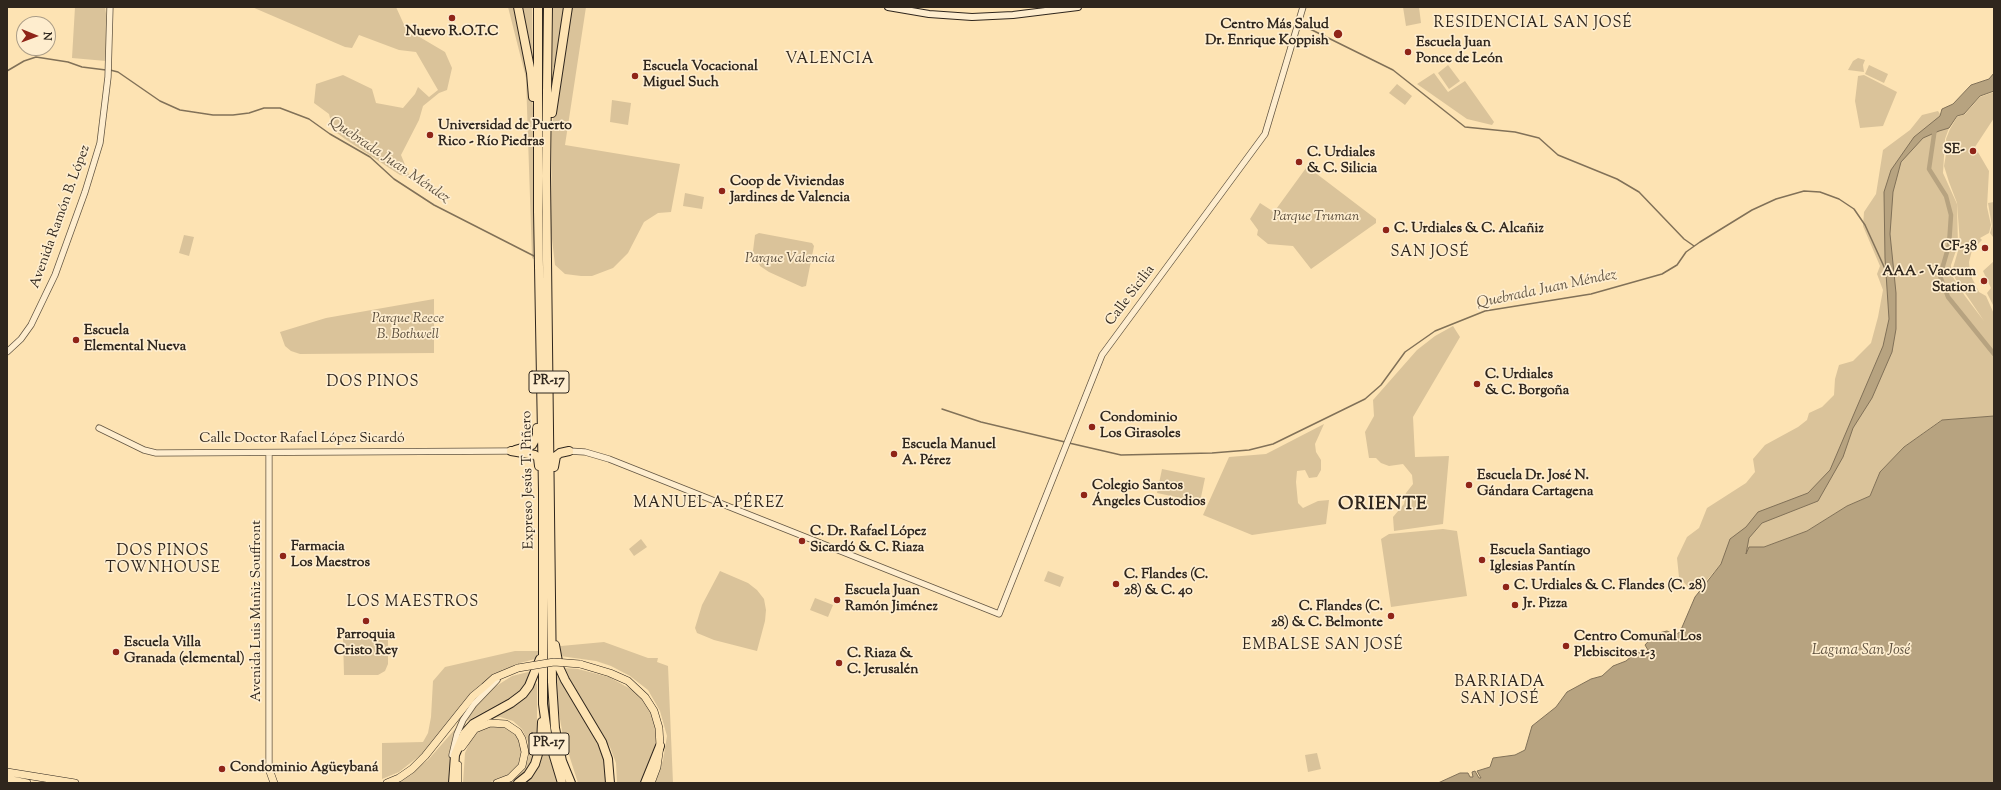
<!DOCTYPE html>
<html>
<head>
<meta charset="utf-8">
<style>
	body { margin:0 }
	#map { position:relative; width:2001px; height:790px; overflow:hidden; background:#fde3b3; font-family:"Sorts Mill Goudy",serif }
	canvas { display:block }
	.frame { position:absolute; inset:0; border:8px solid #2f261d; pointer-events:none }
	.north { position:absolute; left:16px; top:16px; width:40px; height:40px; box-sizing:border-box; background:#feedce; border:1px solid #ab9d87; border-radius:50%; rotate:91deg; font-size:11px; font-weight:700; line-height:16px; text-align:center; color:#2f261d }
	.north::after { content:''; display:block; margin:auto; width:14px; height:18px; background:#8f2418; clip-path:polygon(50% 0,100% 100%,50% 72%,0 100%) }
</style>
</head>
<body>
<div id="map">
<canvas width="2001" height="790"></canvas>
<div class="frame"></div>
<div class="north">N</div>
</div>
<script>
const c = document.querySelector('canvas').getContext('2d');
c.lineJoin = 'round';
function paint(path, color) { c.fillStyle = color; c.fill(path, 'evenodd'); }
const shape = rows => new Path2D(rows.map(r => 'M' + r).join(''));
function stroke(path, color, width, dash) { c.strokeStyle = color; c.lineWidth = width; c.lineCap = dash ? 'butt' : 'round'; c.setLineDash(dash || []); c.stroke(path); }
function label(font, color, halo, rows, align = 'center') {
  c.font = font + ' "Sorts Mill Goudy",serif'; c.lineWidth = 3.5; c.setLineDash([]); c.textBaseline = 'middle'; c.strokeStyle = halo; c.fillStyle = color; for (const [text, x, y, turn = 0] of rows) {
    c.save(); c.translate(x, y); c.rotate((+turn || 0) * Math.PI / 180); c.textAlign = isNaN(turn) ? turn : align; if (halo) c.strokeText(text, 0, 0); c.fillText(text, 0, 0); c.restore();
  }
}
paint(shape([
	[75,7,105,7,107,20,106,61,72,58],
	[252,7,396,7,406,29,445,52,452,68,447,90,439,93,423,106,419,120,401,155,410,177,400,175,345,139,333,130,329,114,314,103,316,84,343,75,372,89,376,103,403,108,415,94,418,87,429,97,438,90,416,52,399,50,359,35,352,48,345,47],
	[508,7,514,7,530,78,533,108,535,260,532,258,526,78],
	[523,7,532,7,533,65,532,65],
	[553,7,564,7,555,68,553,67],
	[571,7,586,7,565,145,680,164,671,212,658,213,644,222,628,253,613,268,592,276,581,276,565,274,555,265,551,230,552,128,557,89],
	[1403,7,1419,7,1421,23,1406,26],
	[1858,58,1865,60,1863,65,1864,72,1848,70,1853,61],
	[1448,65,1460,81,1449,89,1438,73],
	[1869,65,1888,74,1884,83,1865,74],
	[1434,73,1448,92,1465,81,1494,122,1492,125,1467,119,1417,84],
	[1864,75,1897,92,1883,126,1860,128,1855,101,1858,76],
	[1397,84,1412,96,1405,105,1389,93],
	[1994,92,1994,118,1975,147,1989,171,1987,207,1991,225,1989,233,1980,238,1982,240,1972,250,1969,262,1970,274,1979,292,1986,296,1994,314,1994,416,1941,420,1904,447,1881,472,1870,496,1847,506,1807,531,1764,547,1750,547,1746,556,1721,564,1706,581,1697,581,1690,589,1679,577,1677,558,1687,537,1699,528,1707,508,1746,483,1755,472,1753,459,1765,445,1798,427,1807,420,1809,413,1822,407,1834,395,1835,379,1839,365,1853,361,1871,343,1878,317,1883,290,1877,274,1880,266,1863,226,1864,212,1876,194,1883,150,1910,130,1922,115,1938,111,1949,128,1945,139,1943,173,1957,204,1958,245,1951,265,1951,274,1965,296,1984,321,1955,278,1953,268,1960,244,1957,203,1949,182,1944,166,1947,148,1946,139,1950,129,1957,117,1965,114,1980,97],
	[612,100,631,103,628,125,610,122],
	[1306,168,1309,168,1376,219,1376,223,1311,269,1293,246,1268,244,1257,235,1258,230,1250,219,1260,203,1274,212],
	[685,193,704,197,702,209,683,206],
	[1994,202,1994,237,1993,237,1990,233,1992,226,1988,203],
	[759,233,812,243,814,246,806,286,802,287,769,272,760,266,753,251,755,235],
	[184,235,194,237,189,256,179,253],
	[1994,261,1994,307,1987,293,1991,288,1983,271],
	[434,299,434,353,300,354,291,351,285,346,280,332,326,318],
	[1453,326,1460,337,1413,417,1415,457,1449,456,1443,524,1394,531,1393,517,1404,504,1406,493,1413,484,1412,475,1403,464,1389,466,1381,463,1376,458,1369,458,1365,432,1374,416,1373,400,1417,350,1435,336],
	[1324,424,1315,444,1316,452,1321,460,1321,470,1317,477,1309,478,1305,470,1297,471,1296,482,1298,503,1303,508,1318,501,1329,500,1326,524,1252,535,1203,515,1229,457,1266,454],
	[1162,469,1205,478,1200,502,1157,493],
	[1443,529,1457,531,1467,596,1391,607,1381,539,1389,534],
	[641,539,647,547,634,556,629,549],
	[720,571,748,583,757,590,764,599,766,610,765,621,757,651,714,640,697,633,695,628,702,605],
	[1048,571,1064,577,1060,587,1044,581],
	[815,598,833,605,828,617,810,610],
	[388,635,388,664,385,671,378,675,344,675,343,636],
	[604,642,648,658,658,658,657,662,668,666,673,783,655,783,663,760,667,736,660,711,648,690,630,676,611,666,596,661,560,656,558,645,561,646],
	[515,651,539,651,539,658,516,664,481,685,423,753,399,772,382,779,382,743,423,742,428,733,431,717,433,681,445,667],
	[556,668,604,753,606,783,578,783,563,736,557,702],
	[563,668,578,669,609,677,636,692,647,704,655,721,658,741,643,783,617,783,616,763,610,747,578,697],
	[532,671,522,689,515,695,467,721,474,708,490,690,512,676],
	[534,682,537,684,537,745,532,763,521,778,514,783,504,783,522,770,528,759,530,746,522,729,513,721,500,717,487,719],
	[499,725,514,731,522,747,519,766,509,776,499,780,486,783,463,783,465,753,472,737,485,726],
	[456,728,457,729,450,755,450,783,391,783,416,769,428,760],
	[545,746,547,749,557,783,523,783,538,765],
	[1317,753,1321,769,1308,772,1305,755]
]), '#dac39a');
const water = shape([
	[1994,73,1994,91,1980,96,1964,114,1957,116,1949,128,1939,131,1923,138,1901,162,1893,192,1890,234,1896,293,1896,329,1892,352,1872,398,1853,428,1843,457,1818,501,1762,523,1749,538,1746,554,1749,547,1764,547,1807,531,1847,506,1870,496,1880,472,1904,447,1942,420,1994,416,1994,783,1438,783,1460,773,1468,773,1470,777,1473,777,1472,772,1475,771,1479,778,1481,778,1477,771,1490,767,1493,758,1515,755,1525,750,1532,726,1556,707,1567,692,1591,679,1602,676,1613,666,1626,661,1633,655,1641,651,1644,653,1648,650,1645,645,1655,634,1667,631,1675,635,1680,632,1695,597,1721,564,1730,539,1746,527,1758,512,1808,493,1830,470,1883,346,1889,319,1885,258,1884,192,1891,170,1914,137,1940,116,1942,109,1953,104,1971,85,1989,79,1994,73]
]);
paint(water, '#b7a380');
stroke(water, '#817158', 1);
stroke(shape([
	[1306,27,1393,70,1465,127,1515,132,1539,138,1558,155,1617,179,1639,192,1684,239,1694,246],
	[110,70,118,72,160,101,180,110,213,115,233,115,249,113,264,108,280,108,309,119,330,134,370,157,394,179,434,205,536,257],
	[7,71,24,61,36,57,68,62,82,67,106,70],
	[942,409,981,422,1065,442],
	[1069,443,1121,455,1212,453,1249,450,1273,444,1365,399,1381,385,1405,352,1435,331,1485,311,1591,294,1662,274,1677,265,1686,252,1700,242,1752,210,1776,199,1804,191,1820,192,1839,199,1854,209,1865,225,1886,271]
]), '#817158', 1.5);
stroke(shape([
	[1935,128,1929,169,1946,196,1951,215,1949,245,1940,276,1948,297,1994,354]
]), '#b7a380', 4.5);
const tertiary = shape([
	[7,352,21,339,31,325,55,275,85,192,100,143,108,77,110,7],
	[99,428,144,450,156,453,511,451],
	[569,451,585,452,609,459,999,614,1102,355,1265,134,1303,7],
	[269,453,269,769],
	[452,755,457,734,463,720,474,704,497,680]
]);
const secondary = shape([
	[888,7,929,14,972,17,1013,15,1078,7]
]);
const trunk = shape([
	[580,664,610,673,628,681,645,697,654,711,659,728,660,746,657,767,651,783],
	[462,747,475,729,490,723,506,724,518,732,522,739,525,752,522,766,510,778,497,783],
	[458,765,458,783],
	[269,769,274,783],
	[7,772,75,783],
	[7,779,27,783],
	[387,783,399,778,412,769,425,756,473,696,484,687,494,678,518,668]
]);
const motorway = shape([
	[518,7,531,73,533,97],
	[538,7,538,211,543,491,543,704,547,733,562,783],
	[548,7,546,176,552,682,555,728,562,761,571,783],
	[552,113,568,7],
	[515,450,532,445,537,436,537,428],
	[511,451,535,455,538,458,539,466],
	[554,467,556,456,560,453,569,451],
	[555,645,559,667,565,680,602,742,608,759,610,783],
	[453,783,455,755,464,734,473,724,511,703,523,694,529,686,540,659],
	[518,783,528,775,535,764,541,744,542,722],
	[645,783,660,746]
]);
stroke(tertiary, '#625542', 7);
stroke(secondary, '#2f261d', 8);
stroke(trunk, '#2f261d', 8);
stroke(motorway, '#2f261d', 10);
stroke(tertiary, '#feedce', 5.5);
stroke(secondary, '#feedce', 6);
stroke(trunk, '#fde3b3', 7);
stroke(motorway, '#fde3b3', 8);
const trunkBridge = shape([
	[518,668,554,662,580,664]
]);
stroke(trunkBridge, '#2f261d', 8, []);
stroke(trunkBridge, '#fde3b3', 7);
for (const [x, y, r, color] of [
	[452,18,4,"#8f2418"],
	[1338,34,5,"#8f2418"],
	[1408,52,4,"#8f2418"],
	[635,76,4,"#8f2418"],
	[430,135,4,"#8f2418"],
	[1973,151,4,"#8f2418"],
	[1299,162,4,"#8f2418"],
	[722,191,4,"#8f2418"],
	[1386,230,4,"#8f2418"],
	[1985,248,4,"#8f2418"],
	[1984,281,4,"#8f2418"],
	[76,340,4,"#8f2418"],
	[1477,384,4,"#8f2418"],
	[1092,427,4,"#8f2418"],
	[894,454,4,"#8f2418"],
	[1469,485,4,"#8f2418"],
	[1084,495,4,"#8f2418"],
	[802,541,4,"#8f2418"],
	[283,556,4,"#8f2418"],
	[1482,560,4,"#8f2418"],
	[1116,584,4,"#8f2418"],
	[1506,587,4,"#8f2418"],
	[837,600,4,"#8f2418"],
	[1515,605,4,"#8f2418"],
	[1391,616,4,"#8f2418"],
	[366,621,4,"#8f2418"],
	[1566,646,4,"#8f2418"],
	[116,652,4,"#8f2418"],
	[839,663,4,"#8f2418"],
	[222,769,4,"#8f2418"]
]) { const dot = new Path2D(); dot.arc(x, y, r, 0, 2 * Math.PI); c.fillStyle = color; c.fill(dot); stroke(dot, '#feedce', 1.5); }
for (const [x, y, w] of [
	[549,382,40],
	[549,744,40]
]) { const box = new Path2D(); box.roundRect(x - w / 2, y - 11, w, 22, 3); c.fillStyle = '#feedce'; c.fill(box); stroke(box, '#2f261d', 1); }
label('bold 13px', '#2f261d', null, [
	["PR-17",549,382],
	["PR-17",549,744]
]);
label('bold 14px', '#2f261d', '#feedce', [
	["Centro Más Salud",1329,26,"right"],
	["Dr. Enrique Koppish",1329,42,"right"],
	["Nuevo R.O.T.C",452,33,"center"],
	["Escuela Juan",1416,44],
	["Ponce de León",1416,60],
	["Escuela Vocacional",643,68],
	["Miguel Such",643,84],
	["Universidad de Puerto",438,127],
	["Rico - Río Piedras",438,143],
	["SE-",1965,151,"right"],
	["C. Urdiales",1307,154],
	["& C. Silicia",1307,170],
	["Coop de Viviendas",730,183],
	["Jardines de Valencia",730,199],
	["C. Urdiales & C. Alcañiz",1394,230],
	["CF-38",1977,248,"right"],
	["AAA - Vaccum",1976,273,"right"],
	["Station",1976,289,"right"],
	["Escuela",84,332],
	["Elemental Nueva",84,348],
	["C. Urdiales",1485,376],
	["& C. Borgoña",1485,392],
	["Condominio",1100,419],
	["Los Girasoles",1100,435],
	["Escuela Manuel",902,446],
	["A. Pérez",902,462],
	["Escuela Dr. José N.",1477,477],
	["Gándara Cartagena",1477,493],
	["Colegio Santos",1092,487],
	["Ángeles Custodios",1092,503],
	["C. Dr. Rafael López",810,533],
	["Sicardó & C. Riaza",810,549],
	["Farmacia",291,548],
	["Los Maestros",291,564],
	["Escuela Santiago",1490,552],
	["Iglesias Pantín",1490,568],
	["C. Flandes (C.",1124,576],
	["28) & C. 40",1124,592],
	["C. Urdiales & C. Flandes (C. 28)",1514,587],
	["Escuela Juan",845,592],
	["Ramón Jiménez",845,608],
	["Jr. Pizza",1523,605],
	["C. Flandes (C.",1383,608,"right"],
	["28) & C. Belmonte",1383,624,"right"],
	["Parroquia",366,636,"center"],
	["Cristo Rey",366,652,"center"],
	["Centro Comunal Los",1574,638],
	["Plebiscitos 1-3",1574,654],
	["Escuela Villa",124,644],
	["Granada (elemental)",124,660],
	["C. Riaza &",847,655],
	["C. Jerusalén",847,671],
	["Condominio Agüeybaná",230,769]
], 'left');
label('14px', '#2f261d', '#feedce', [
	["Avenida Ramón B. López",61,217,-70],
	["Calle Sicilia",1131,296,-53],
	["Calle Doctor Rafael López Sicardó",302,440],
	["Expreso Jesús T. Piñero",529,480,-91],
	["Avenida Luis Muñiz Souffront",258,611,-90]
]);
label('italic 14px', '#5a4d3c', '#feedce', [
	["Parque Truman",1316,218],
	["Parque Valencia",790,260],
	["Parque Reece",408,320],
	["B. Bothwell",408,336]
]);
c.letterSpacing = '1px';
label('15px', '#2f261d', '#feedce', [
	["RESIDENCIAL SAN JOSÉ",1533,24],
	["VALENCIA",830,60],
	["SAN JOSÉ",1430,253],
	["DOS PINOS",373,383],
	["MANUEL A. PÉREZ",709,504],
	["DOS PINOS",163,552],
	["TOWNHOUSE",163,569],
	["LOS MAESTROS",413,603],
	["EMBALSE SAN JOSÉ",1323,646],
	["BARRIADA",1500,683],
	["SAN JOSÉ",1500,700]
]);
c.letterSpacing = '0px';
label('italic 15px', '#5f5240', '#feedce', [
	["Quebrada Juan Méndez",389,161,34],
	["Quebrada Juan Méndez",1547,290,-12],
	["Laguna San José",1861,651]
]);
c.letterSpacing = '1px';
label('bold 18px', '#2f261d', '#feedce', [
	["ORIENTE",1383,506]
]);
c.letterSpacing = '0px';
</script>
</body>
</html>
